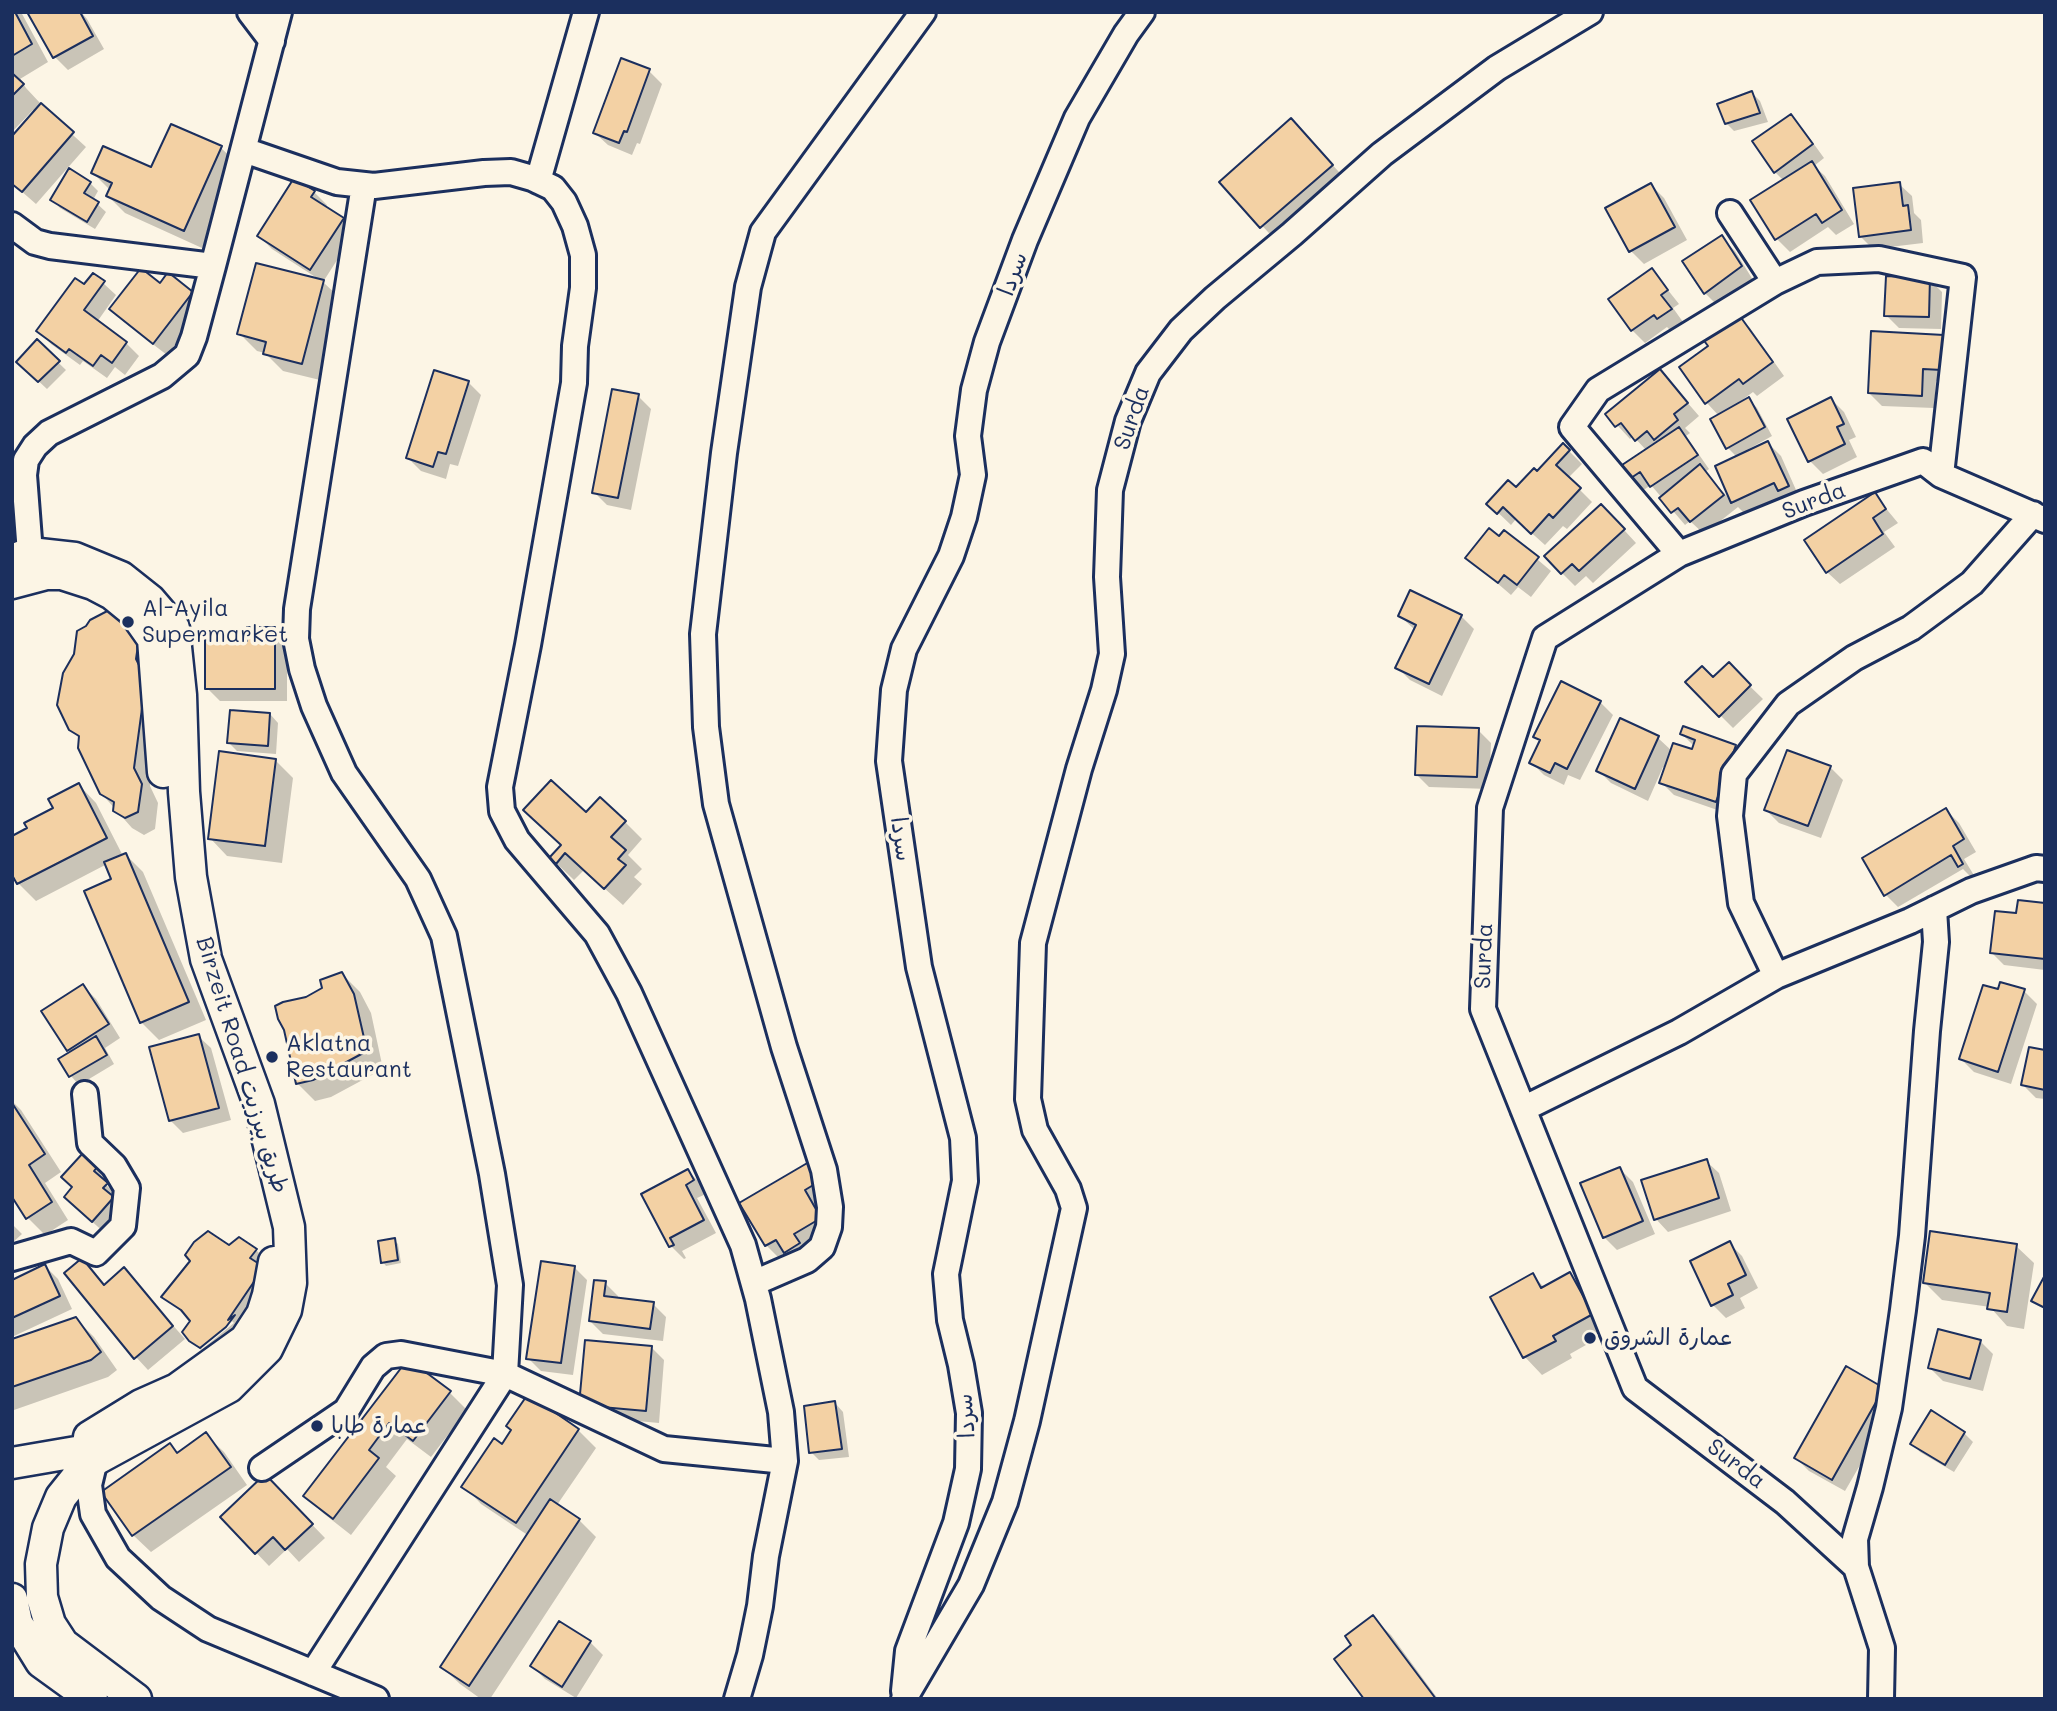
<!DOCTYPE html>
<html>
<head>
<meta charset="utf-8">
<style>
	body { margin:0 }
	#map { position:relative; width:2057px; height:1711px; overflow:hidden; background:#fcf5e5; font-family:Mali,sans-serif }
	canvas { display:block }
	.frame { position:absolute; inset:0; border:14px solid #1b2f5e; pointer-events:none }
</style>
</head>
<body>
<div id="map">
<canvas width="2057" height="1711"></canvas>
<div class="frame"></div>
</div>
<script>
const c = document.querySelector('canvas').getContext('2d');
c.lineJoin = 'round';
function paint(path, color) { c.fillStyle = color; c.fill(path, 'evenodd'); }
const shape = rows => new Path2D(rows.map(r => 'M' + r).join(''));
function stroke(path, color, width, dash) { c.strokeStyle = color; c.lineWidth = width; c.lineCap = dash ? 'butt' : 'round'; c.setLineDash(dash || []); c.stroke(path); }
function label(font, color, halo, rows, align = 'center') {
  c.font = font + ' Mali,"Playpen Sans Arabic",sans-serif'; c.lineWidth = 7; c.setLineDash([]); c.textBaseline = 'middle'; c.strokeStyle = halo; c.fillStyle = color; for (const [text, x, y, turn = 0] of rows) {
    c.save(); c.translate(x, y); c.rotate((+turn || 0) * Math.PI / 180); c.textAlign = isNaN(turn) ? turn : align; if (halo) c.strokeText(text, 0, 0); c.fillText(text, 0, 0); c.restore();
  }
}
paint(shape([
	[12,12,21,12,48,62,20,79,26,88,40,103,39,104,86,147,36,204,12,183,35,112,33,110,12,132],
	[29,12,81,12,87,19,104,49,68,70,55,57],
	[622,60,649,71,662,84,640,144,637,143,632,155,608,145,595,133],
	[1752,93,1760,101,1768,122,1734,131,1726,123],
	[1790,116,1803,129,1824,158,1814,166,1825,176,1854,224,1836,235,1828,227,1790,252,1777,239,1784,181,1775,172],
	[172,126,221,148,239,165,202,248,125,213,108,196,110,190,93,173,152,169],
	[1308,138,1349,183,1279,244,1222,182],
	[295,180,314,192,327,205,325,208,342,219,355,232,323,282,341,299,320,380,283,371,265,353,257,351,239,333,320,280,272,249,259,236],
	[90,183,98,191,93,200,106,212,95,229,60,208,52,199],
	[1899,184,1912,196,1914,213,1921,220,1923,243,1873,249,1860,236],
	[1651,185,1664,198,1687,240,1644,264,1631,251],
	[1722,238,1735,251,1753,280,1718,306,1705,293],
	[1652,270,1679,304,1673,308,1683,322,1671,331,1667,327,1645,343,1632,330,1610,300],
	[1929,279,1942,292,1941,329,1899,328,1886,315],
	[103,283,116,295,97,322,126,343,139,356,125,375,115,367,107,378,83,361,80,365,51,344,39,331,84,287],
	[160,285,192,293,205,306,167,355,124,322,111,309],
	[1737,315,1750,328,1784,376,1757,396,1753,392,1738,403,1739,405,1749,399,1757,408,1772,436,1747,450,1748,452,1768,443,1781,456,1800,499,1792,503,1785,496,1746,515,1738,507,1704,534,1690,521,1685,525,1651,485,1642,491,1629,479,1647,451,1633,436,1630,439,1607,414,1660,371,1699,416,1685,428,1690,433,1686,436,1709,469,1705,472,1734,504,1717,467,1737,457,1727,447,1719,416,1707,403,1681,368,1710,346],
	[1943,337,1956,350,1955,382,1936,381,1934,408,1882,406,1869,393],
	[37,342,66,370,47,389,18,362],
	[468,382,481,395,458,466,450,464,446,479,421,471,408,458],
	[638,396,651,409,631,510,607,505,594,492],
	[1831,399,1844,412,1856,437,1849,440,1857,457,1823,474,1810,461],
	[1563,445,1582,464,1568,478,1592,502,1567,529,1563,526,1545,545,1516,519,1511,525,1489,504,1516,490,1537,474],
	[1874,494,1898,523,1884,532,1895,547,1840,584,1827,572],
	[1614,519,1636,543,1593,583,1586,576,1575,586,1562,573],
	[1505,532,1551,571,1531,597,1518,587,1511,595,1468,558,1499,539],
	[1400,616,1461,616,1474,629,1442,696,1410,680,1397,667,1415,630],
	[274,629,287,642,287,701,220,701,207,688,249,642],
	[143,633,163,698,150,786,158,803,155,829,144,835,132,828,101,793,80,739,70,729],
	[1728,665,1763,699,1733,728,1687,682,1713,680],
	[1600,702,1613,715,1580,780,1568,775,1564,785,1544,775,1531,762,1541,742,1536,736],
	[270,714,278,723,276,754,237,751,229,743],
	[1621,721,1658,738,1672,751,1693,752,1695,747,1682,734,1735,746,1748,759,1729,814,1674,795,1661,782,1666,768,1663,767,1648,801,1611,783,1598,770],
	[1478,730,1491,743,1489,789,1429,787,1416,774],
	[275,760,293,778,282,863,227,856,210,838],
	[1830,767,1843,780,1821,838,1779,823,1766,810],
	[79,785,96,803,123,856,126,855,143,872,206,1020,159,1040,141,1022,86,892,113,880,107,864,36,901,18,883,30,829,55,809],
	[1946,810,1959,823,1976,852,1964,859,1975,877,1972,878,1963,869,1898,907,1885,894],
	[586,815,625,822,642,839,628,855,642,869,634,877,642,884,623,905,584,870,574,880,551,858],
	[2045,905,2045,970,2004,965,1991,952,2017,915],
	[342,974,360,992,371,1013,383,1069,331,1097,315,1101,297,1083,285,1030,306,998,324,989],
	[83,986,96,999,120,1038,105,1048,114,1064,79,1085,71,1076,60,1059,71,1053,68,1050],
	[2024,991,2037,1004,2011,1084,1974,1072,1961,1059,1999,992],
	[198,1036,211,1048,231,1120,183,1133,170,1120],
	[2045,1052,2045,1099,2036,1098,2023,1085],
	[12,1101,21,1110,61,1172,45,1183,68,1220,45,1235,28,1218,12,1194],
	[83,1155,110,1180,106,1185,119,1197,125,1211,106,1234,79,1210,74,1188],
	[1706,1161,1719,1173,1731,1211,1668,1232,1656,1219],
	[809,1164,832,1195,817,1204,833,1232,798,1265,787,1254,779,1258,766,1245],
	[1620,1169,1633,1182,1655,1234,1617,1250,1604,1237],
	[688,1171,701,1184,706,1194,697,1198,716,1233,682,1251,686,1258,684,1259,671,1246,644,1195],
	[12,1224,22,1234,12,1243],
	[394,1240,398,1244,401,1263,386,1266,383,1262],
	[1729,1243,1742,1256,1758,1288,1740,1298,1745,1308,1726,1318,1713,1305],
	[2016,1246,2034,1263,2024,1329,2007,1326,1990,1307,1942,1300,1924,1282],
	[229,1248,256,1250,273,1267,219,1364,201,1350,234,1323,232,1321,204,1343,201,1350,191,1340,192,1321,164,1297],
	[45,1266,58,1279,72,1309,12,1337,12,1282],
	[574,1267,587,1280,573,1375,541,1371,528,1358],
	[124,1270,185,1339,148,1370,136,1357,105,1286],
	[1570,1274,1587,1292,1609,1332,1570,1354,1572,1358,1542,1375,1525,1357,1493,1298,1533,1276,1545,1288],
	[605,1283,618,1296,618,1299,653,1304,666,1317,663,1341,603,1334,590,1321],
	[76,1319,94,1337,117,1370,108,1377,14,1410,12,1408,12,1341],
	[1980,1341,1993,1354,1983,1391,1943,1381,1930,1368],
	[651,1347,664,1360,659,1423,594,1417],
	[409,1361,450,1393,467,1410,431,1457,407,1439,386,1467,396,1476,351,1535,323,1513,306,1496],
	[1846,1369,1896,1403,1845,1491,1809,1471,1796,1458],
	[528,1397,578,1430,596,1448,557,1505,579,1520,596,1537,490,1699,481,1699,460,1684,442,1667,529,1536,481,1504,464,1486,502,1446],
	[835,1403,843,1412,849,1457,819,1460,811,1452],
	[1931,1413,1964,1433,1973,1442,1954,1472,1920,1452,1912,1443],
	[206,1435,224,1452,247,1485,151,1552,133,1535,178,1454],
	[265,1476,325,1538,299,1562,287,1549,269,1566,222,1517],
	[1373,1618,1391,1635,1438,1699,1366,1699,1354,1646],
	[590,1642,603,1655,576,1698,545,1679,532,1666]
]), '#0003');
const building = shape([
	[12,12,15,12,32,44,12,56,12,12],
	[27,12,80,12,93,36,53,58,27,12],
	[621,58,650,69,627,132,624,131,619,143,593,133,621,58],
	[12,73,24,84,12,96,12,73],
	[1752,91,1760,113,1725,124,1717,104,1752,91],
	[41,103,74,132,22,192,12,184,12,136,41,103],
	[1791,114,1813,144,1774,173,1752,141,1791,114],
	[1291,118,1333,165,1260,228,1219,182,1291,118],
	[171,124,222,146,184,231,106,196,112,183,91,173,103,146,151,167,171,124],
	[1812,161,1842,210,1822,223,1816,214,1775,240,1750,200,1812,161],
	[69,168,91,182,84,193,99,202,87,222,50,200,69,168],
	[294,178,315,191,311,197,344,218,310,270,257,236,294,178],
	[1900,182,1903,206,1908,205,1911,230,1859,237,1853,188,1900,182],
	[1651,183,1675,227,1629,252,1605,208,1651,183],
	[1722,235,1742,266,1704,294,1682,261,1722,235],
	[256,263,324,280,302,364,263,354,266,342,237,334,256,263],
	[141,268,160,283,168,272,193,292,153,344,109,309,141,268],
	[1652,268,1668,290,1661,295,1672,309,1657,319,1654,315,1631,331,1608,299,1652,268],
	[93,273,105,281,84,310,127,342,112,363,101,355,93,366,69,349,66,353,36,331,75,278,84,284,93,273],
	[1886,276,1930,277,1929,317,1884,316,1886,276],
	[1737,312,1773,362,1743,384,1739,379,1705,404,1679,367,1708,346,1702,338,1737,312],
	[1871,331,1944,335,1942,370,1923,369,1922,396,1868,393,1871,331],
	[37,339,60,361,38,382,16,362,37,339],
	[1660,369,1688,403,1674,414,1678,420,1654,440,1647,431,1635,441,1621,423,1615,427,1605,414,1660,369],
	[434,370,469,381,446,454,438,452,433,467,406,458,434,370],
	[612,389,639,394,618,498,592,493,612,389],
	[1749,397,1765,427,1726,449,1710,419,1749,397],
	[1831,397,1844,424,1837,427,1845,444,1808,462,1787,419,1831,397],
	[1679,427,1698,455,1650,487,1640,472,1628,480,1619,467,1679,427],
	[1768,441,1789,486,1778,491,1774,483,1731,503,1715,466,1768,441],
	[1563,443,1570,450,1556,465,1581,488,1553,518,1549,514,1531,534,1503,507,1497,514,1486,504,1508,480,1516,487,1534,468,1537,471,1563,443],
	[1700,464,1724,495,1690,522,1678,508,1671,513,1659,498,1700,464],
	[1875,492,1886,509,1873,518,1883,534,1826,573,1804,540,1875,492],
	[1601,504,1625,529,1579,571,1572,564,1561,574,1544,556,1601,504],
	[1489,528,1499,536,1504,530,1539,557,1517,585,1504,575,1498,583,1465,558,1489,528],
	[1410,590,1462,615,1429,684,1395,668,1416,625,1398,616,1410,590],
	[115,607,139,639,136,659,146,679,134,768,142,784,138,812,125,818,113,811,114,802,100,794,78,748,79,736,69,730,57,705,63,673,74,654,77,631,86,626,90,620,115,607],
	[247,627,275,627,275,689,205,689,205,640,247,641,247,627],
	[1729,662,1751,685,1719,717,1685,682,1702,666,1713,677,1729,662],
	[1561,681,1601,701,1567,769,1555,763,1550,773,1529,763,1540,740,1533,737,1561,681],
	[230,710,270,713,268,746,227,743,230,710],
	[1620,718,1659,736,1635,789,1596,771,1620,718],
	[1417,726,1479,728,1477,777,1415,775,1417,726],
	[1683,726,1736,745,1716,802,1659,783,1673,743,1692,749,1695,740,1680,734,1683,726],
	[1787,750,1831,766,1808,826,1764,810,1787,750],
	[219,751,276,759,265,846,208,839,219,751],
	[551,780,586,812,600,797,626,821,611,837,626,850,618,859,626,865,604,889,565,853,556,864,549,858,561,845,523,810,551,780],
	[79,783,107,838,17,884,12,875,12,836,27,828,24,823,53,808,48,799,79,783],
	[1946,808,1964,839,1953,846,1963,864,1958,867,1951,855,1884,896,1862,858,1946,808],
	[126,853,189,1002,140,1023,84,891,111,879,104,862,126,853],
	[2018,900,2045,903,2045,959,1990,953,1995,911,2016,913,2018,900],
	[342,972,354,994,367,1051,313,1080,296,1084,284,1030,278,1019,275,1006,283,1002,306,997,322,988,320,980,342,972],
	[2000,982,2025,989,1998,1072,1959,1059,1983,985,1998,989,2000,982],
	[83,984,109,1024,67,1051,41,1011,83,984],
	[199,1034,219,1108,169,1121,149,1047,199,1034],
	[96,1036,107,1055,69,1077,58,1059,96,1036],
	[2029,1047,2045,1050,2045,1090,2021,1085,2029,1047],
	[12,1103,45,1154,29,1165,52,1202,26,1219,12,1197,12,1103],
	[83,1153,98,1166,94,1171,108,1183,103,1188,114,1197,92,1222,64,1197,72,1187,61,1177,83,1153],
	[1707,1159,1719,1198,1654,1220,1641,1180,1707,1159],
	[809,1162,820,1181,805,1190,821,1218,794,1234,800,1243,784,1253,776,1240,765,1246,739,1203,809,1162],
	[1620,1167,1643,1221,1603,1238,1580,1183,1620,1167],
	[688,1169,694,1180,686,1185,704,1220,670,1238,674,1245,669,1247,641,1194,688,1169],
	[208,1231,229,1245,239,1237,257,1249,250,1258,264,1267,228,1320,235,1315,226,1327,200,1348,189,1341,182,1332,190,1321,181,1310,161,1297,190,1261,185,1255,194,1242,208,1231],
	[1930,1231,2017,1244,2007,1312,1987,1309,1990,1293,1923,1283,1930,1231],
	[395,1238,398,1260,381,1263,378,1241,395,1238],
	[1730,1241,1746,1275,1728,1284,1733,1295,1711,1306,1690,1261,1730,1241],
	[82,1258,104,1285,124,1267,173,1326,134,1359,64,1273,82,1258],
	[541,1261,575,1266,561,1363,526,1359,541,1261],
	[45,1264,60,1296,12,1318,12,1280,45,1264],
	[1570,1272,1593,1314,1553,1336,1556,1341,1523,1358,1490,1297,1533,1273,1541,1288,1570,1272],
	[2045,1275,2045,1308,2031,1301,2045,1275],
	[594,1280,606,1281,604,1296,654,1302,650,1329,589,1321,594,1280],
	[76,1317,101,1352,91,1360,12,1387,12,1339,76,1317],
	[1938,1329,1981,1340,1970,1379,1928,1368,1938,1329],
	[585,1340,652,1346,646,1411,579,1405,585,1340],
	[408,1359,451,1391,413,1441,389,1423,369,1450,379,1458,333,1519,303,1496,408,1359],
	[1846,1366,1884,1388,1832,1480,1794,1458,1846,1366],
	[528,1394,579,1429,516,1523,461,1487,494,1438,502,1444,511,1430,506,1426,528,1394],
	[835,1401,842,1449,809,1453,804,1406,835,1401],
	[1931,1410,1965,1432,1945,1465,1910,1444,1931,1410],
	[206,1432,231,1467,132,1536,101,1492,170,1443,177,1453,206,1432],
	[265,1474,313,1524,285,1550,273,1537,255,1554,220,1517,265,1474],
	[550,1499,580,1519,469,1686,440,1667,550,1499],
	[1373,1615,1436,1699,1364,1699,1334,1659,1351,1645,1345,1636,1373,1615],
	[559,1621,591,1641,562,1687,530,1666,559,1621]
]);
paint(building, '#f3d1a4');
stroke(building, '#1b2f5e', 2);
const minor = shape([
	[250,12,272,41],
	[244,150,337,182,374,186,484,173,511,172,532,178,553,188,564,202,575,226,583,255,583,288,575,346,574,383,528,645,500,787,502,811,517,840,597,934,629,993,743,1245,758,1299,781,1412,785,1461,766,1556,760,1606,750,1655,737,1699],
	[538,181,586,12],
	[1730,213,1775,282],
	[12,225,35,242,50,246,213,266],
	[30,553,24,475,26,460,35,446,49,433,162,376,187,355,194,337,213,266,279,12],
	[1679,554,1572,427,1598,390,1775,282,1817,262,1879,259,1963,277,1941,475],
	[1776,976,1741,903,1730,816,1734,774,1788,704,1854,658,1911,628,1972,583,2033,514],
	[1523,1109,1679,1032,1776,976,1910,921,1971,891,2036,868,2045,869],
	[12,1258,71,1241,96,1253,123,1226,127,1188,114,1166,90,1143,85,1094],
	[754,1283,807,1260,822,1247,829,1227,830,1207,824,1170,784,1047,716,804,706,727,703,634,724,453,748,287,763,232,923,12],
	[95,1460,89,1485,93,1514,118,1558,161,1598,208,1629,376,1699],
	[262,1468,346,1411,373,1367,386,1356,401,1354,505,1374,664,1449,785,1461],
	[1856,1567,1855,1539,1870,1487,1889,1408,1903,1310,1912,1236,1927,1031,1936,942,1934,909],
	[313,1673,505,1374,510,1285,492,1174,444,936,418,879,344,773,314,706,302,669,296,639,297,609,364,185],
	[904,1691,908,1651,956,1523,968,1469,969,1413,961,1365,950,1320,946,1274,965,1181,963,1138,919,967,889,761,894,690,904,649,951,556,964,517,973,475,968,436,974,390,987,342,1025,240,1077,118,1126,34,1142,12],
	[904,1699,971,1585,1005,1502,1027,1421,1074,1208,1068,1189,1035,1130,1028,1099,1033,943,1079,769,1104,690,1112,654,1107,577,1110,490,1128,421,1148,373,1181,330,1215,298,1292,234,1382,154,1497,68,1590,12],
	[1881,1699,1882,1648,1856,1567,1785,1502,1635,1388,1483,1009,1490,808,1545,638,1679,554,1804,503,1923,461,1941,475,2045,520]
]);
const major = shape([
	[12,560,30,553,75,558,121,577,150,600,174,628,181,695,184,792,191,877,206,959,259,1104,289,1227,291,1283,286,1310,267,1349,229,1387,95,1460,81,1472,61,1497,48,1528,41,1564,42,1597,50,1624,63,1644,136,1699],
	[12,583,46,574,62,574,93,584,112,594,134,612,153,639,163,772],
	[95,1460,89,1437,141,1405,177,1389,245,1340,262,1314,268,1295,274,1262],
	[12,1463,82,1451,95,1460],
	[12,1599,17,1623,41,1662,92,1699]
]);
stroke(minor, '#1b2f5e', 30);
stroke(major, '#1b2f5e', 35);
stroke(minor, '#fcf5e5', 24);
stroke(major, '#fcf5e5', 30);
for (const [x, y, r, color] of [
	[128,622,7,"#1b2f5e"],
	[272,1057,7,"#1b2f5e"],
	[1590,1338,7,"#1b2f5e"],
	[317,1426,7,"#1b2f5e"]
]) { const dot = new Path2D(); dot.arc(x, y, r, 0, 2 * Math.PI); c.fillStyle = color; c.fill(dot); stroke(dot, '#fcf5e5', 2.5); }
label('23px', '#1b2f5e', '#fcf5e5', [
	["سردا",1013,274,-70],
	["Surda",1132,418,-71],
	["Surda",1814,501,-21],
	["سردا",901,839,82],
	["Surda",1484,956,-88],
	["Birzeit Road طريق بيرزيت",242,1065,73],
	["سردا",966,1416,-94],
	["Surda",1736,1464,37]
]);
label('23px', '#1b2f5e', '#fcf5e5', [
	["Al-Ayila",142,609],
	["Supermarket",142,635],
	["Aklatna",286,1044],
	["Restaurant",286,1070],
	["عمارة الشروق",1604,1338],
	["عمارة طابا",331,1426]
], 'left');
</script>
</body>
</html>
